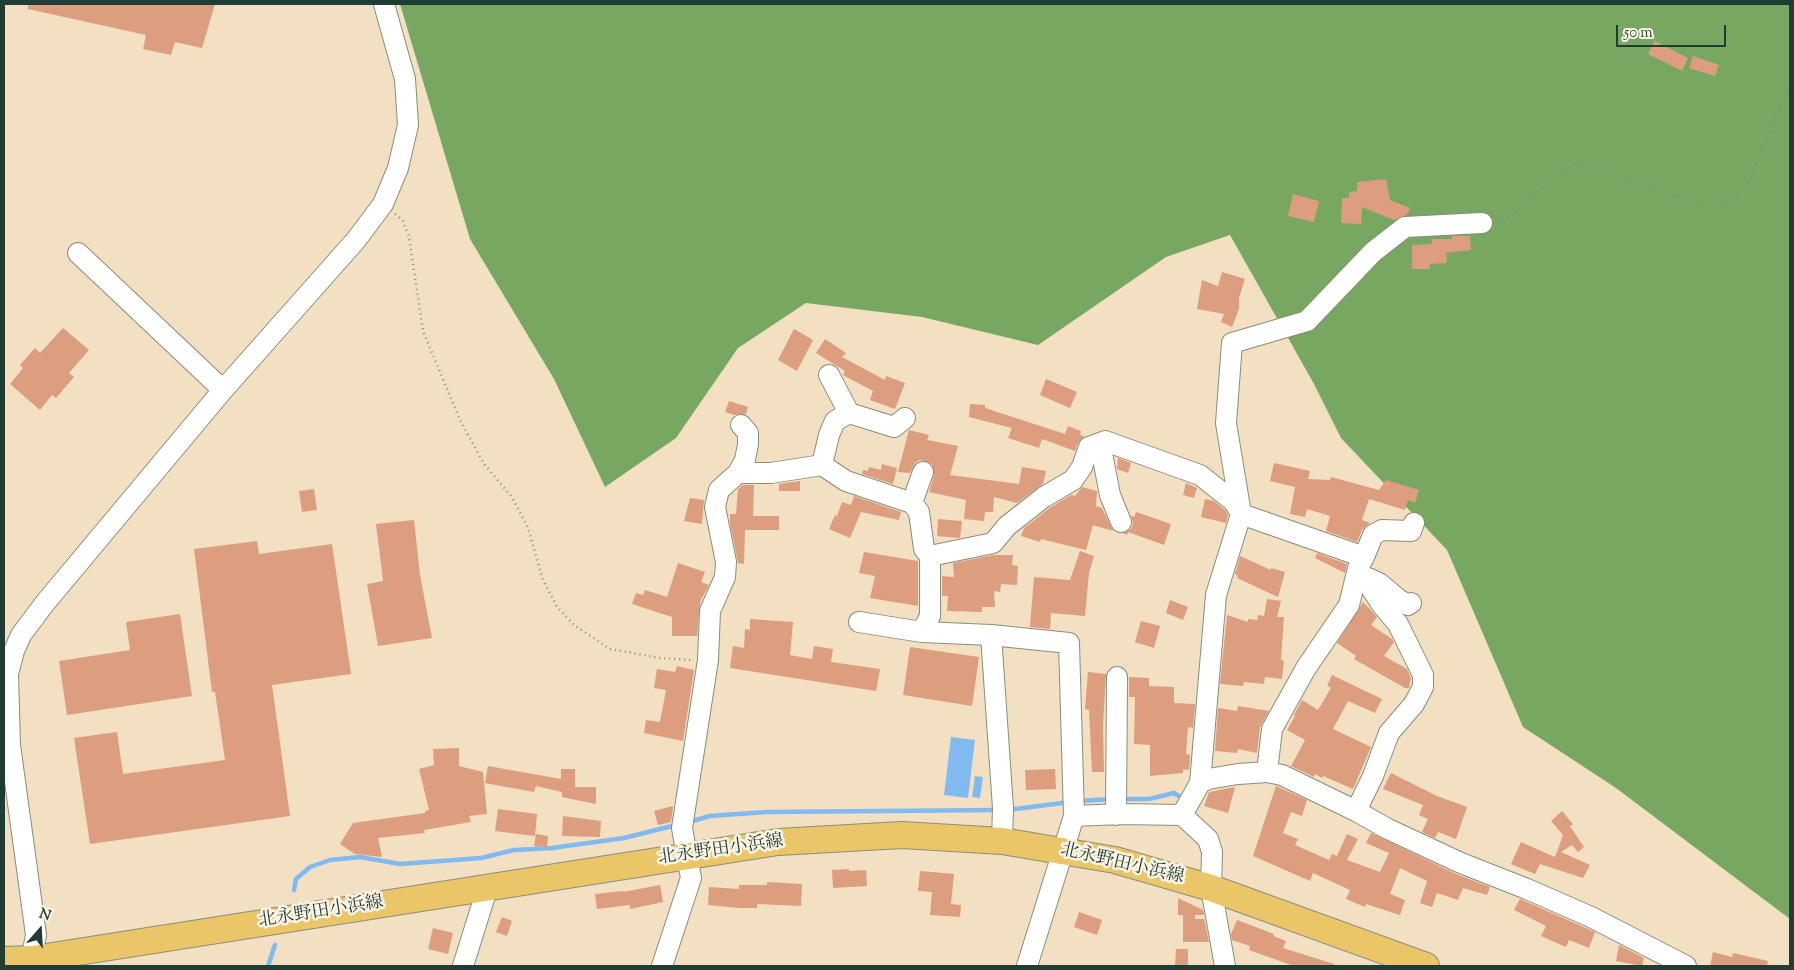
<!DOCTYPE html>
<html>
<head>
<meta charset="utf-8">
<style>
	body { margin:0 }
	#map { position:relative; width:1794px; height:970px; overflow:hidden; background:#f3dfc2; font-family:"Sorts Mill Goudy",serif }
	canvas { display:block }
	.frame { position:absolute; inset:0; border:5px solid #1f3d34; pointer-events:none }
	.north { position:absolute; left:15px; top:905px; width:50px; height:50px; -webkit-text-stroke:4px #fcf5e5; paint-order:stroke; rotate:19deg; font-size:14px; font-weight:700; line-height:20px; text-align:center; color:#1f3d34 }
	.north::after { content:''; display:block; margin:auto; width:18px; height:22px; background:#1f3d34; clip-path:polygon(50% 0,100% 100%,50% 72%,0 100%) }
	.scale { position:absolute; left:1616px; top:25px; width:110px; height:22px; box-sizing:border-box; border:2px solid #1f3d34; border-top:0; padding-left:6px; font-size:15px; line-height:18px; white-space:nowrap; color:#1f3d34; -webkit-text-stroke:4px #fcf5e5; paint-order:stroke }
</style>
</head>
<body>
<div id="map">
<canvas width="1794" height="970"></canvas>
<div class="frame"></div>
<div class="north">N</div>
<div class="scale">50 m</div>
</div>
<script>
const c = document.querySelector('canvas').getContext('2d');
c.lineJoin = 'round';
function paint(path, color) { c.fillStyle = color; c.fill(path, 'evenodd'); }
const shape = rows => new Path2D(rows.map(r => 'M' + r).join(''));
function stroke(path, color, width, dash) { c.strokeStyle = color; c.lineWidth = width; c.lineCap = dash ? 'butt' : 'round'; c.setLineDash(dash || []); c.stroke(path); }
function label(font, color, halo, rows, align = 'center') {
  c.font = font + ' "Sorts Mill Goudy","Noto Serif JP",serif'; c.lineWidth = 5; c.setLineDash([]); c.textBaseline = 'middle'; c.strokeStyle = halo; c.fillStyle = color; for (const [text, x, y, turn = 0] of rows) {
    c.save(); c.translate(x, y); c.rotate((+turn || 0) * Math.PI / 180); c.textAlign = isNaN(turn) ? turn : align; if (halo) c.strokeText(text, 0, 0); c.fillText(text, 0, 0); c.restore();
  }
}
paint(shape([
	[400,4,1790,4,1790,919,1616,788,1523,727,1447,550,1341,438,1314,384,1230,235,1166,257,1038,345,922,317,806,303,738,348,676,438,605,487,554,379,470,239]
]), '#78a762');
paint(shape([
	[951,737,975,740,968,798,944,795],
	[975,776,983,777,980,798,972,797]
]), '#81b9f1');
stroke(shape([
	[1122,799,1149,799,1174,793,1182,798],
	[1080,801,1112,799],
	[1008,810,1070,802],
	[689,822,710,816,766,812,998,810],
	[294,890,296,879,310,867,330,860,360,857,400,864,481,858,514,850,552,848,624,838,676,825],
	[268,966,275,945]
]), '#81b9f1', 4.5);
paint(shape([
	[28,4,215,4,202,48,175,42,171,55,143,49,146,35,28,9],
	[1655,41,1688,58,1682,71,1648,54],
	[1693,56,1719,65,1715,76,1689,68],
	[1386,179,1390,200,1410,208,1407,215,1394,220,1362,207,1361,224,1341,223,1342,198,1349,198,1349,192,1357,191,1357,182],
	[1293,194,1319,201,1314,222,1288,216],
	[1452,236,1470,236,1471,250,1446,253,1447,263,1430,264,1430,269,1412,269,1412,245,1432,244,1432,239,1452,239],
	[1222,272,1245,279,1239,298,1239,309,1232,327,1221,322,1224,314,1197,309,1202,280,1218,286],
	[63,328,89,350,69,373,74,377,56,398,52,395,40,410,10,384,23,368,20,365,35,348,40,353],
	[794,329,813,340,797,371,778,360],
	[825,339,846,353,842,357,885,380,886,376,905,383,895,409,870,400,873,391,843,375,845,371,816,353],
	[1046,379,1077,392,1070,408,1040,395],
	[729,401,748,407,746,414,734,415,725,412],
	[970,404,985,405,985,408,1065,434,1068,426,1081,431,1080,435,1084,436,1078,443,1075,451,1042,439,1039,448,1008,438,1012,428,969,417],
	[909,430,929,435,927,440,958,446,950,475,1019,484,1022,467,1046,471,1043,484,1017,503,994,497,993,512,985,512,984,521,964,519,966,500,929,492,934,475,932,464,920,460,915,463,910,473,898,472],
	[1118,458,1131,463,1128,473,1117,469],
	[1274,463,1310,471,1308,479,1330,480,1331,477,1379,490,1386,480,1419,490,1415,503,1408,500,1405,510,1369,499,1362,520,1370,523,1362,530,1357,542,1326,531,1330,516,1307,509,1305,517,1290,514,1295,487,1270,481],
	[882,464,897,468,893,484,862,474,863,470,868,471,869,467,881,470],
	[800,481,800,491,779,491,779,484],
	[1186,483,1197,488,1194,498,1183,495],
	[743,485,754,485,753,516,779,516,779,530,745,530,744,564,738,563,730,523,730,514,736,514,738,489],
	[1082,487,1097,491,1096,506,1102,508,1113,531,1093,525,1086,550,1041,539,1040,542,1021,536,1024,528,1051,507,1071,495,1075,496],
	[314,489,317,510,302,512,299,491],
	[854,496,901,512,899,520,861,512,850,538,829,529,835,515,837,516,842,502,851,505],
	[690,498,704,500,702,524,684,521],
	[1205,499,1214,501,1225,510,1228,515,1226,523,1201,517],
	[1136,512,1171,524,1164,545,1128,532,1127,535,1123,533,1131,529,1133,523,1131,516,1134,517],
	[938,519,962,521,960,538,937,536],
	[414,520,420,575,432,638,378,646,367,584,383,581,376,524],
	[257,541,259,554,332,544,351,674,272,685,290,816,90,844,74,738,117,732,123,774,225,760,215,692,212,692,194,549],
	[1080,551,1094,556,1089,573,1085,616,1051,613,1050,629,1030,627,1034,577,1070,580],
	[864,552,918,561,918,606,870,598,875,576,859,573],
	[1317,553,1347,564,1345,573,1315,558],
	[993,555,1013,555,1012,565,1018,566,1017,585,1001,584,1000,592,994,591,995,607,982,607,982,612,947,611,948,596,942,596,942,576,954,577,953,563],
	[1240,556,1271,570,1271,568,1285,572,1278,597,1237,578,1238,576,1235,574],
	[678,563,705,572,701,582,709,585,700,602,697,636,672,636,672,617,632,604,636,593,643,595,645,590,667,597],
	[1267,599,1281,601,1277,617,1284,617,1281,660,1284,661,1282,679,1265,677,1264,684,1244,682,1243,686,1220,684,1227,615,1248,622,1248,619,1257,620,1258,615,1264,616],
	[1170,600,1188,607,1183,620,1166,613],
	[1363,602,1377,617,1371,625,1392,639,1394,642,1384,656,1407,669,1411,678,1409,688,1405,688,1354,659,1356,656,1337,643],
	[180,614,192,696,67,715,59,661,130,650,126,622],
	[750,619,793,622,790,655,812,659,814,646,833,649,831,662,880,669,876,691,730,668,733,646,744,648,745,629,750,630],
	[1141,621,1160,626,1154,648,1135,642],
	[910,647,979,657,972,706,903,695],
	[677,666,694,670,683,741,644,733,646,720,660,722,666,690,654,688,657,669,675,672],
	[1088,672,1106,674,1103,725,1104,772,1092,772,1089,710,1085,709],
	[1332,675,1382,699,1375,713,1348,701,1333,729,1371,747,1353,789,1323,776,1322,778,1315,774,1314,777,1291,766,1305,740,1287,730,1295,716,1294,715,1302,700,1318,710,1331,688,1327,686],
	[1129,677,1149,678,1149,686,1174,687,1174,703,1195,704,1193,728,1188,727,1186,754,1190,755,1189,770,1183,769,1183,773,1150,776,1150,745,1134,744,1135,697,1129,697],
	[1238,706,1269,711,1260,727,1257,753,1238,749,1237,753,1215,751,1218,708,1237,711],
	[459,748,459,766,483,772,487,814,469,816,471,822,424,830,425,833,378,838,382,857,355,854,340,844,353,823,425,813,425,811,429,810,419,769,434,765,433,749],
	[488,766,561,779,561,769,575,769,575,787,596,787,596,804,562,797,562,792,536,786,534,792,485,783],
	[1055,769,1056,789,1026,790,1025,770],
	[1391,773,1437,796,1467,807,1456,839,1438,832,1435,838,1422,832,1428,819,1419,815,1423,805,1383,789],
	[1276,786,1307,800,1302,816,1291,812,1283,833,1298,839,1295,845,1329,860,1332,854,1337,856,1347,834,1358,839,1347,860,1380,872,1389,853,1366,843,1371,833,1456,874,1490,887,1487,895,1463,888,1458,900,1437,893,1432,907,1420,903,1427,881,1400,868,1390,894,1405,900,1400,915,1366,904,1365,907,1346,899,1350,890,1313,873,1310,881,1253,856],
	[1235,787,1228,813,1204,806,1209,792],
	[673,806,671,822,658,825,654,811],
	[498,809,537,814,535,836,495,831],
	[1562,811,1573,824,1570,826,1584,847,1578,852,1572,845,1561,852,1590,865,1583,878,1540,864,1535,874,1511,864,1521,842,1555,857,1563,835,1551,821],
	[563,816,601,821,600,837,562,836],
	[536,834,548,836,547,847,534,846],
	[849,869,849,871,866,870,867,886,833,888,832,870],
	[920,871,954,874,951,904,961,905,960,917,930,915,932,892,918,891],
	[767,882,802,884,801,906,757,904,757,908,739,908,708,905,709,887,739,889,739,885,767,885],
	[660,885,663,902,630,909,630,905,597,909,595,894,623,891,623,892],
	[1178,898,1203,910,1204,915,1195,915,1195,919,1204,919,1209,942,1183,942,1183,915,1178,915],
	[1520,899,1595,932,1589,948,1569,940,1566,947,1541,936,1546,926,1514,910],
	[1079,912,1102,920,1097,935,1074,927],
	[502,917,512,921,507,936,496,932],
	[1237,920,1274,934,1273,936,1286,941,1283,948,1334,964,1334,966,1294,966,1249,950,1250,946,1232,940,1231,934],
	[433,928,453,933,448,954,428,949],
	[1619,945,1644,958,1642,966,1616,961],
	[1176,949,1188,949,1188,966,1175,966],
	[1713,952,1732,957,1733,953,1768,961,1767,966,1710,966]
]), '#dd9d7f');
const minor = shape([
	[78,253,223,390],
	[829,375,849,413],
	[1100,443,1110,495,1121,522],
	[822,465,829,435,835,421,849,413,894,427,905,418],
	[738,473,745,460,748,444,748,433,741,425],
	[912,503,923,472],
	[930,556,993,543,1007,526,1044,497,1073,480,1082,467,1089,447,1105,441,1200,475,1234,502,1241,514,1364,557,1358,568,1349,605,1306,668,1272,729,1267,772],
	[1364,557,1373,535,1382,530,1411,531,1414,523],
	[1368,578,1379,583,1398,599,1408,605,1411,603],
	[859,622,922,632,991,635,1069,643,1074,816,1027,966],
	[991,635,1003,808,1002,841],
	[1200,783,1208,779,1238,774,1267,772,1282,775,1356,811,1388,829,1461,863,1527,889,1591,917,1686,966],
	[1356,811,1373,776,1389,733,1414,704,1423,687,1423,675,1398,624,1382,605,1358,568],
	[1116,815,1117,677],
	[1182,815,1200,783,1216,595,1241,514,1226,423,1232,343,1307,321,1373,252,1405,227,1482,223],
	[1074,816,1121,814,1182,815,1208,839,1212,852,1211,888,1225,966],
	[30,966,36,935,10,745,8,674,14,651,21,635,45,603,223,390,356,240,383,204,398,168,408,125,405,79,384,4],
	[463,966,488,886],
	[662,966,691,878,682,828,708,660,710,611,725,577,726,562,715,507,719,490,738,473,771,473,822,465,846,481,912,503,919,512,924,549,930,556,930,616,922,632]
]);
const major = shape([
	[4,960,33,959,778,842,902,835,1002,841,1115,860,1211,888,1426,966]
]);
stroke(minor, '#898e7b', 22);
stroke(major, '#898e7b', 28);
stroke(shape([
	[395,214,403,221,409,237,423,331,460,420,484,464,512,497,528,528,543,580,557,607,574,625,610,649,660,658,692,660],
	[1497,219,1507,217,1523,206,1547,182,1575,164,1606,169,1681,199,1714,205,1734,200,1748,184,1786,90,1790,87]
]), '#898e7b', 2.5, [1, 4]);
stroke(minor, '#fff', 20);
stroke(major, '#ebc669', 26);
label('18px', '#1f3d34', '#fcf5e5', [
	["北永野田小浜線",721,851,-8],
	["北永野田小浜線",1122,865,13],
	["北永野田小浜線",321,913,-9]
]);
</script>
</body>
</html>
